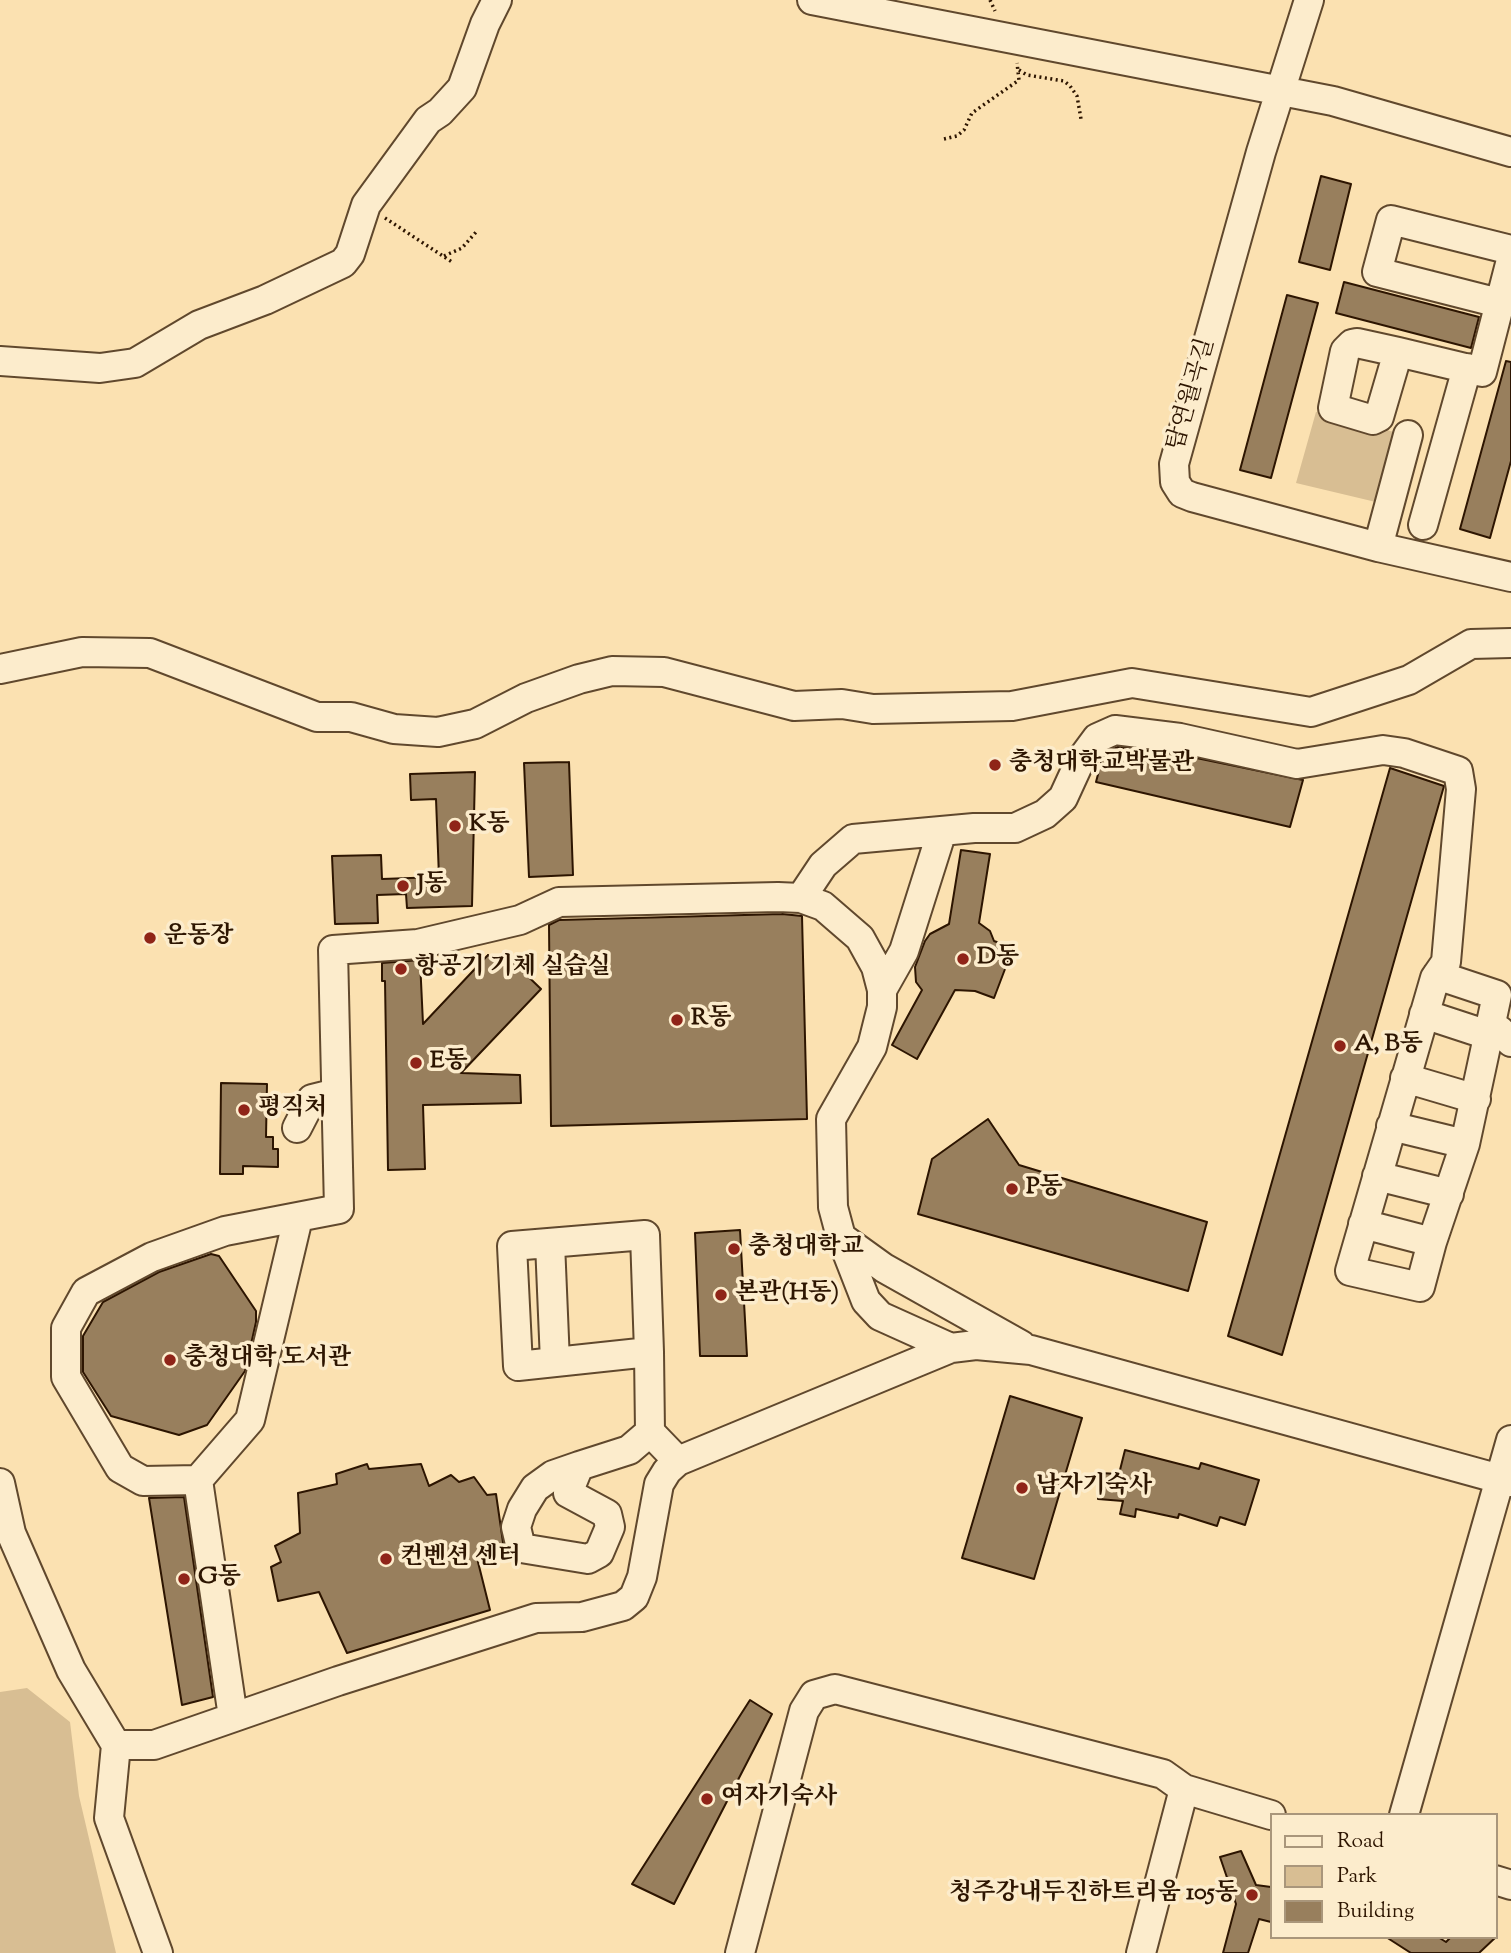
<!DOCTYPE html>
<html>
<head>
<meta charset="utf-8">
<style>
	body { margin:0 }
	#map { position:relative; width:1511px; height:1953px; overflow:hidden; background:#fbe1b1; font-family:"Sorts Mill Goudy",serif }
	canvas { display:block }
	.legend { position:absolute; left:1270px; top:1813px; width:228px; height:126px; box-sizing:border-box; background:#fceccc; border:2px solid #a9967b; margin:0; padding:9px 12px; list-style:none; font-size:21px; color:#2d1501 }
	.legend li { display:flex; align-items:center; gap:14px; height:35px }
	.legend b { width:35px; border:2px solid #a9967b }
</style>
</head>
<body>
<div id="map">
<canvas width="1511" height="1953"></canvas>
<ul class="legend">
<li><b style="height:9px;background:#fceccc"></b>Road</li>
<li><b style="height:19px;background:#d8be93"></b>Park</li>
<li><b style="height:19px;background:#987f5d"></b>Building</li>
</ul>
</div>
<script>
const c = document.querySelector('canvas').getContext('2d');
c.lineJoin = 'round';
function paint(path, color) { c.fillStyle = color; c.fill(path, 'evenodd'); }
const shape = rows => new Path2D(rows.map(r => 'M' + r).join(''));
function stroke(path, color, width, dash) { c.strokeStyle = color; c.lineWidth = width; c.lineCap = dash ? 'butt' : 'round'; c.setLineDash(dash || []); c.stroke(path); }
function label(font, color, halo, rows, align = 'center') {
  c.font = font + ' "Sorts Mill Goudy","Noto Serif KR",serif'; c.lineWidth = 7; c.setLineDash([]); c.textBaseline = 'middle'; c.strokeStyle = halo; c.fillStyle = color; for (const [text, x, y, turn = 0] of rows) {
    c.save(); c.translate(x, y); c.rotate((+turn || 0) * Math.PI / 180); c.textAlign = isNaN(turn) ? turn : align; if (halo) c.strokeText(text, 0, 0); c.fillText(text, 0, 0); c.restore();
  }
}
paint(shape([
	[1316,412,1398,433,1380,503,1296,483],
	[27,1688,70,1722,79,1796,116,1953,0,1953,0,1692]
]), '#d8be93');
const building = shape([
	[1321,176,1351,184,1330,270,1299,262,1321,176],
	[1344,282,1479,317,1471,348,1336,313,1344,282],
	[1287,295,1318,303,1271,478,1240,470,1287,295],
	[1506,361,1511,362,1511,461,1490,538,1460,529,1506,361],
	[1118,747,1177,754,1303,780,1290,827,1096,782,1102,759,1108,751,1118,747],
	[569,762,573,875,529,877,524,763,569,762],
	[1390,768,1444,786,1282,1355,1228,1336,1390,768],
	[475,772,472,906,407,908,406,894,377,895,378,923,335,924,332,856,381,855,382,879,439,877,436,799,411,800,410,774,475,772],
	[961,850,990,854,979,923,990,931,994,941,1013,948,994,998,975,991,955,990,917,1059,892,1045,922,990,916,982,915,967,925,941,930,934,949,924,961,850],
	[782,914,802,916,807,1119,551,1126,549,925,559,920,782,914],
	[488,955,499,966,508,957,541,989,461,1073,520,1075,521,1103,423,1105,425,1169,388,1170,385,981,382,981,382,963,420,960,423,1024,488,955],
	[221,1083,267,1084,266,1137,273,1137,273,1149,278,1149,278,1167,243,1166,243,1174,220,1174,221,1083],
	[988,1119,1019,1165,1207,1222,1188,1291,918,1214,932,1159,988,1119],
	[740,1230,747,1356,700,1356,695,1233,740,1230],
	[211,1254,219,1256,256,1311,256,1322,245,1371,207,1425,179,1435,111,1416,83,1372,83,1336,103,1302,159,1272,211,1254],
	[1010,1396,1082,1418,1034,1579,962,1558,1010,1396],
	[1125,1450,1199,1469,1201,1463,1259,1480,1245,1525,1220,1517,1217,1526,1179,1514,1178,1518,1136,1509,1135,1517,1120,1514,1123,1501,1098,1499,1100,1473,1119,1474,1125,1450],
	[367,1464,369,1469,421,1464,429,1486,451,1475,459,1482,474,1477,487,1495,496,1494,505,1556,478,1562,490,1610,347,1653,319,1592,278,1601,271,1567,281,1562,275,1546,300,1533,298,1493,337,1484,336,1474,367,1464],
	[184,1497,213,1697,182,1705,149,1498,184,1497],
	[750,1700,772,1714,674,1904,632,1884,750,1700],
	[1241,1851,1256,1885,1271,1887,1271,1922,1259,1919,1248,1953,1223,1953,1236,1904,1220,1857,1241,1851],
	[1386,1937,1438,1937,1446,1942,1451,1937,1496,1937,1479,1953,1411,1953,1386,1937]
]);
paint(building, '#987f5d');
stroke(building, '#2d1501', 2);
const minor = shape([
	[812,0,1333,101,1511,152],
	[1309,0,1261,152,1174,464,1175,482,1182,493,1192,497,1378,547,1511,577],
	[1499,303,1377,272,1391,220,1511,250],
	[1398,352,1379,417,1373,420,1333,408,1345,351,1352,344,1357,343,1398,352,1482,372,1511,260],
	[0,361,100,368,135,363,199,325,265,300,343,263,350,254,366,205,428,120,440,112,462,88,485,24,497,0],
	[1423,525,1467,368],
	[1378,547,1408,435],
	[0,669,82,652,150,653,317,717,351,717,394,729,438,732,475,724,526,698,579,679,612,671,664,672,794,706,842,704,873,709,1012,706,1132,683,1311,712,1409,680,1471,644,1511,643],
	[801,898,823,865,853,839,974,828,1015,828,1045,814,1063,798,1080,761,1097,738,1115,730,1180,738,1297,764,1383,750,1404,753,1458,771,1461,789,1446,962,1437,975,1435,978,1350,1271,1420,1287,1432,1242,1465,1144,1497,995,1437,975],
	[882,990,904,951,942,831],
	[1424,1014,1488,1035,1499,1030,1511,1042],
	[1405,1078,1476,1099],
	[1391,1126,1465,1144],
	[297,1128,312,1099,336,1093],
	[1377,1176,1449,1194],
	[1363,1224,1432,1242],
	[841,1237,884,1268,1021,1345],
	[550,1243,555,1362],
	[649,1352,645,1235,512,1246,518,1366,649,1352,650,1432,678,1461],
	[579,1466,568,1493,607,1514,610,1527,599,1553,588,1559,521,1548,516,1527,522,1509,535,1488,553,1475,579,1466,629,1450,650,1432],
	[198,1480,250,1420,298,1218],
	[0,1483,11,1533,71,1670,116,1745,109,1818,158,1953],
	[233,1717,198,1480,143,1481,120,1468,66,1377,66,1328,86,1292,152,1257,225,1231,339,1209,333,950,418,944,520,920,559,902,778,897,801,898,823,906,860,938,876,967,882,990,882,1007,872,1047,831,1119,833,1207,841,1237,866,1301,880,1316,951,1348],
	[116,1745,154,1745,338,1681,536,1618,582,1617,623,1606,634,1597,642,1577,659,1484,667,1471,678,1461,951,1348,976,1345,1031,1350,1511,1482],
	[1404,1815,1511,1440],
	[1495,1880,1511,1885],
	[740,1953,804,1711,814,1695,835,1689,1163,1774,1184,1789],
	[1141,1953,1184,1789,1271,1815]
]);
stroke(minor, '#60482d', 32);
stroke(shape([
	[990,0,995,11],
	[1019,70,1027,75,1064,81,1070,86,1077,96,1081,119],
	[944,139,957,136,964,130,972,113,1019,80,1017,63],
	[385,218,452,262],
	[444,256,462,248,477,231]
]), '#2d1501', 3.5, [2, 3.5]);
stroke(minor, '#fceccc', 28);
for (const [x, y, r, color] of [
	[995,765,7,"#8f2418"],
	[455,826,7,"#8f2418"],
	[403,886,7,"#8f2418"],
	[150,938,7,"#8f2418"],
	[963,959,7,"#8f2418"],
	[401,969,7,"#8f2418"],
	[677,1020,7,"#8f2418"],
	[1340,1046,7,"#8f2418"],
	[416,1063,7,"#8f2418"],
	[244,1110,7,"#8f2418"],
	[1012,1189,7,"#8f2418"],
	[734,1249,7,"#8f2418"],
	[721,1295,7,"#8f2418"],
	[170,1360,7,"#8f2418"],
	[1022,1488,7,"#8f2418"],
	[386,1559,7,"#8f2418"],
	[184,1579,7,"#8f2418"],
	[707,1799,7,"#8f2418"],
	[1252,1895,7,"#8f2418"]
]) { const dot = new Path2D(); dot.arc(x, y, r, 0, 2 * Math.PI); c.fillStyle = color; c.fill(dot); stroke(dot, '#fceccc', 2.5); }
label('24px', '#2d1501', '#fceccc', [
	["탑연월곡길",1193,395,-74]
]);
label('bold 24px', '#2d1501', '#fceccc', [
	["충청대학교박물관",1009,765],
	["K동",469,826],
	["J동",417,886],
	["운동장",164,938],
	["D동",977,959],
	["항공기 기체 실습실",415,969],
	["R동",691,1020],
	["A, B동",1354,1046],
	["E동",430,1063],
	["평직처",258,1110],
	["P동",1026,1189],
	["충청대학교",748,1249],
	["본관(H동)",735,1295],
	["충청대학 도서관",184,1360],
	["남자기숙사",1036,1488],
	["컨벤션 센터",400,1559],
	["G동",198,1579],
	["여자기숙사",721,1799],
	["청주강내두진하트리움 105동",1238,1895,"right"]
], 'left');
</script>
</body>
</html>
